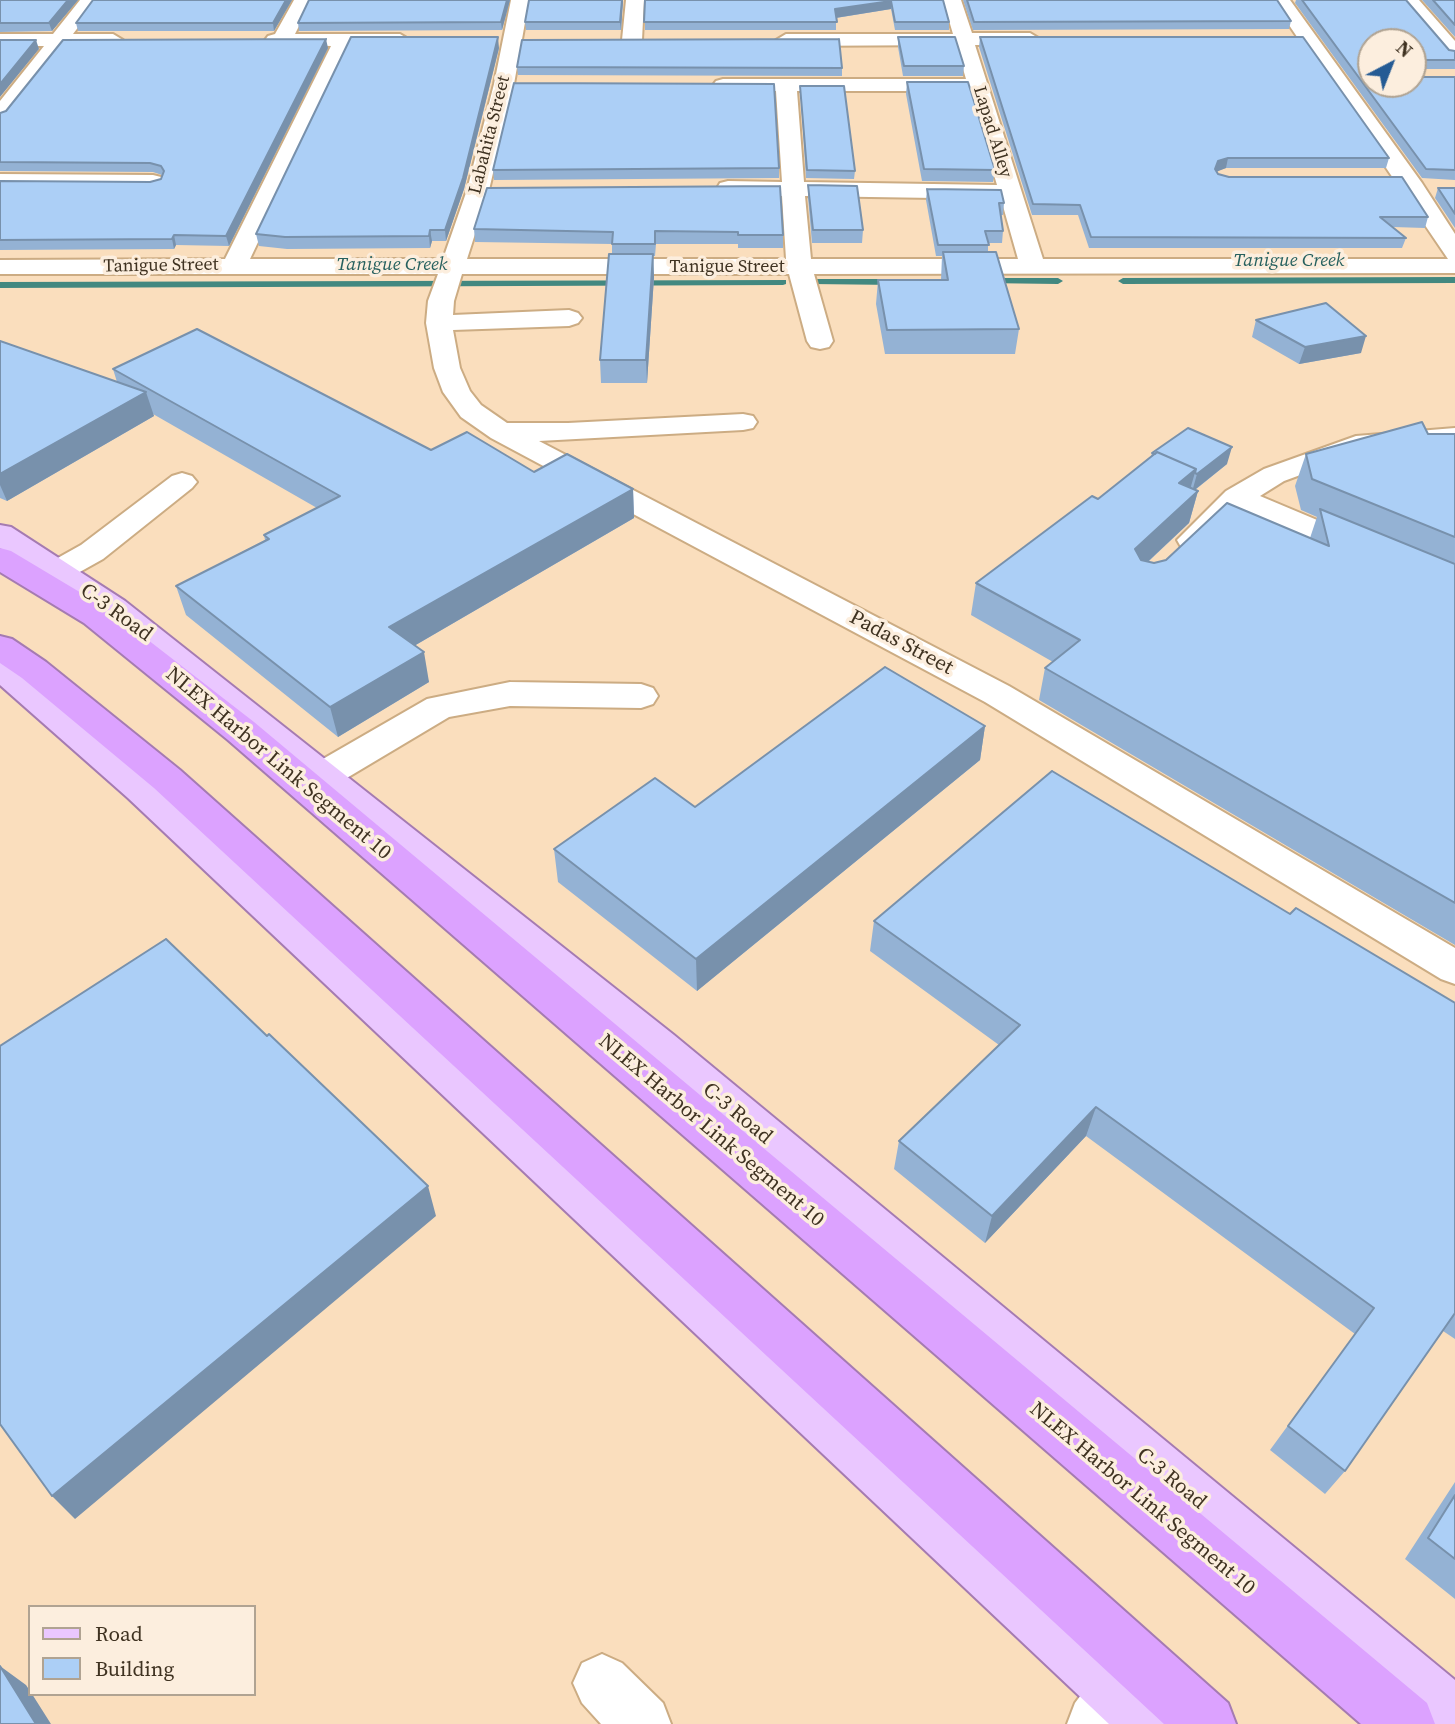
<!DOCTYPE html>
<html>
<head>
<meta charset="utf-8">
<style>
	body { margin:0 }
	#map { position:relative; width:1455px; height:1724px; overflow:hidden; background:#fadebd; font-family:"Source Serif 4",serif }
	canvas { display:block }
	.legend { position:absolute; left:28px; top:1605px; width:228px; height:91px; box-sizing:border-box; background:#fceede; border:2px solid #b0a392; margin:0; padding:9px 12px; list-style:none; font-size:21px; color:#3f3221 }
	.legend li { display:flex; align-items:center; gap:14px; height:35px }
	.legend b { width:35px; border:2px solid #b0a392 }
	.north { position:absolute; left:1357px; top:28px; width:70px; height:70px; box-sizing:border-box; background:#fceede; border:2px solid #b0a392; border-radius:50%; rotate:42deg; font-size:19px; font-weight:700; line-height:28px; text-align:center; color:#3f3221 }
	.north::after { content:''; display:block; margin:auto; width:24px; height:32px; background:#255b94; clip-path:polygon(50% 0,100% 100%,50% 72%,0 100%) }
</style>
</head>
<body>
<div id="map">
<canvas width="1455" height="1724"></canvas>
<ul class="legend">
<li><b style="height:9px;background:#eac7ff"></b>Road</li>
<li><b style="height:19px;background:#accff6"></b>Building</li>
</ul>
<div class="north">N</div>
</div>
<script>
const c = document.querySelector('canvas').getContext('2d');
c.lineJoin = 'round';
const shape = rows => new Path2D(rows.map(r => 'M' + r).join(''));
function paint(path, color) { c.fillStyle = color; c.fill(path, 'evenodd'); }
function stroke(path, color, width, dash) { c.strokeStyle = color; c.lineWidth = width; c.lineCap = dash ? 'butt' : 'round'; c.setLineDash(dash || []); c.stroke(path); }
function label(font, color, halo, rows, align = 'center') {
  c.font = font + ' "Source Serif 4",serif'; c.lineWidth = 7; c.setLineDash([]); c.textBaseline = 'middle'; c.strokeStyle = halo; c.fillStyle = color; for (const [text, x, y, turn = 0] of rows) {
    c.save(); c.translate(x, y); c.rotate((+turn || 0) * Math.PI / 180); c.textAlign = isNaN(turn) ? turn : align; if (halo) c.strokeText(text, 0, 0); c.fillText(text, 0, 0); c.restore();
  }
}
paint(shape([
	[1455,277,1455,283,1123,284,1118,281,1123,278,1455,277],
	[986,278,1058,278,1063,281,1058,284,983,283,981,281,986,278],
	[814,279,896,279,901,282,896,285,811,284,811,280,814,279],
	[786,280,786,284,783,285,0,288,0,282,786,280]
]), '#428880');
const minor = shape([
	[80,0,99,0,73,34,113,34,123,40,113,46,64,46,7,119,0,121,0,101,44,46,0,46,0,34,53,34,80,0],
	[294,0,312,0,295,34,400,34,410,40,400,46,351,46,250,259,443,259,467,190,494,84,511,0,529,0,514,84,489,190,467,259,786,259,782,196,728,195,720,193,717,188,720,183,728,181,782,182,776,91,723,91,716,89,713,85,716,81,723,79,966,79,956,45,786,46,776,40,786,34,953,34,943,0,961,0,972,33,1030,33,1040,39,1030,45,975,45,1043,259,1448,259,1272,0,1290,0,1422,183,1455,234,1455,273,814,274,833,341,829,347,820,349,811,347,807,341,789,274,462,274,454,301,453,315,569,310,578,313,582,318,578,323,569,326,453,330,460,368,470,391,481,405,507,423,568,423,743,414,753,416,757,422,753,428,743,430,539,441,1009,686,1455,948,1455,984,1441,979,985,702,491,438,461,417,443,392,434,368,426,323,428,301,438,274,0,274,0,260,225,259,331,46,268,44,265,40,268,36,275,34,294,0],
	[797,91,969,91,997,185,804,182,797,91],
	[805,196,1001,199,1018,259,811,259,805,196],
	[626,0,644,0,642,40,632,46,622,40,626,0],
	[1400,0,1419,0,1455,41,1455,59,1448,57,1400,0],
	[0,174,153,175,161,177,164,182,161,187,153,189,0,188,0,174],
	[1455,428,1455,446,1360,453,1284,481,1260,496,1455,578,1455,600,1241,510,1203,547,1192,549,1181,547,1177,540,1226,491,1264,469,1356,436,1455,428],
	[182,473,192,476,197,482,192,488,103,559,69,578,58,581,47,578,42,571,47,564,81,545,172,476,182,473],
	[510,682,641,684,653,688,658,696,653,704,641,708,510,706,449,717,335,785,322,789,309,785,304,776,309,767,427,699,510,682],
	[602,1654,622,1663,663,1703,671,1724,601,1724,582,1703,573,1683,582,1663,602,1654],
	[1118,1663,1138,1672,1147,1692,1131,1724,1067,1724,1075,1703,1098,1672,1118,1663]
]);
const major = shape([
	[0,525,11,527,125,601,674,1035,1455,1680,1455,1724,1417,1724,644,1061,101,615,0,548,0,525],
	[0,656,12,659,154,780,1173,1703,1181,1724,1109,1724,128,798,0,685,0,656]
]);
const highway = shape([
	[0,548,11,551,108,609,254,722,1427,1703,1435,1724,1361,1724,228,740,84,623,0,572,0,548],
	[0,636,12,639,46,662,180,770,1228,1703,1236,1724,1164,1724,154,788,22,678,0,663,0,636]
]);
stroke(minor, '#ccac83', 4);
stroke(major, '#a57bb1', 4);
stroke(highway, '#a57bb1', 4);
paint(minor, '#fff');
paint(major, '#eac7ff');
paint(highway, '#dca2ff');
paint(shape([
	[0,0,78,0,52,31,0,32],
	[93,0,292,0,274,31,78,31,76,23],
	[510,0,502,30,299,31,298,23],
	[529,0,623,0,621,30,526,30,525,22],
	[645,0,943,0,949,22,949,30,895,30,891,9,836,18,836,30,645,30],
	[963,0,1277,0,1291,21,1289,29,973,30],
	[1296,0,1406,0,1449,50,1455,51,1455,69,1413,69,1413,75,1416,77,1455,77,1455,180,1422,178,1295,3],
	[1422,0,1455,0,1455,37],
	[898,37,964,66,963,76,903,76,898,47],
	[980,37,1389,158,1386,168,1226,168,1217,171,1218,174,1229,177,1428,217,1425,228,1393,227,1406,238,1402,248,1089,248,1078,215,1032,215,979,47],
	[328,48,229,246,176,245,174,249,0,250,0,181,150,182,161,179,162,175,153,172,0,171,0,113],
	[499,48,464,189,446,241,432,241,430,248,287,249,259,246,256,234],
	[517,67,842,68,842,76,518,75],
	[907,82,995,170,993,182,922,181,906,94],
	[800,86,855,171,854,179,806,178],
	[779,168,779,178,494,180,493,170],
	[808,185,863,230,862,243,812,243,808,198],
	[487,188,783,235,783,248,738,248,738,244,656,244,655,256,653,256,654,277,647,383,601,383,600,360,612,254,612,244,475,242,474,229],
	[1438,188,1455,188,1455,228,1435,198],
	[927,189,1004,203,1003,215,1001,215,1003,231,1002,243,988,243,988,252,1019,329,1015,354,885,354,876,304,878,280,941,280,942,256,936,256,926,200],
	[1256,320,1361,353,1299,364,1252,337],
	[0,341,117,382,113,369,431,450,534,472,633,489,634,518,414,646,429,682,338,737,186,615,176,586,265,540,264,535,317,508,153,414,154,416,7,501,0,498],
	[1428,434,1455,434,1455,945,1039,700,1045,668,1053,662,971,615,976,583,1098,499,1151,457,1152,453,1227,464,1195,490,1198,491,1189,523,1148,562,1154,563,1310,538,1317,517,1301,510,1295,486,1306,454],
	[985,726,980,760,697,991,558,882,554,849,695,807],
	[1290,914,1455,1003,1455,1339,1443,1331,1345,1471,1325,1494,1270,1450,1355,1334,1086,1136,985,1243,894,1169,899,1141,999,1045,870,951,874,921],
	[1455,1482,1455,1599,1405,1559]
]), '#94b2d4');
paint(shape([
	[68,0,78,0,52,31,49,23],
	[286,0,292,0,274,31,273,23],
	[507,0,510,0,502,30,501,22],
	[622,0,623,0,621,30,620,22],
	[891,1,891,9,835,18,835,9],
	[498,37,499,48,464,189,446,241,445,230],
	[326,39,328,48,229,246,226,236],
	[36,40,39,49,0,97,0,84],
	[1228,158,1226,168,1216,172,1215,169,1218,161],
	[430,230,432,241,430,248,429,236],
	[174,235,176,245,174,249,172,239],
	[653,254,654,277,647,383,646,360],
	[1366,336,1361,353,1299,364,1305,347],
	[146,392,154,416,7,501,0,485,0,474],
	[1232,447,1227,464,1192,492,1197,474],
	[1196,469,1187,500,1198,491,1189,523,1127,581,1135,549,1179,483],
	[633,489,634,518,395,657,389,627],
	[424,652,429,682,338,737,330,707],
	[985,726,980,760,697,991,696,959],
	[1096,1107,1086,1136,985,1243,992,1216],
	[428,1186,436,1216,75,1519,52,1496],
	[0,1666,26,1685,30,1691,30,1694,32,1694,51,1724,36,1724]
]), '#7891ac');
const building = shape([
	[0,0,68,0,49,23,0,23,0,0],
	[93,0,286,0,273,23,76,23,93,0],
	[309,0,507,0,501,22,298,23,309,0],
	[529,0,622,0,620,22,525,22,529,0],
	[645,0,943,0,949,22,895,22,891,1,835,9,837,22,644,22,645,0],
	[967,0,1277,0,1291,21,974,22,967,0],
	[1302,0,1406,0,1449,50,1455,51,1455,60,1416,60,1413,63,1413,75,1416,77,1455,77,1455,170,1426,169,1302,0],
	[1371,42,1413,42,1413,84,1371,84,1371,42],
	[1433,0,1455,0,1455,25,1433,0],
	[351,37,498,37,463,178,445,230,430,230,429,236,285,237,256,234,351,37],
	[898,37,955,37,964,66,904,66,898,37],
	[980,37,1303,37,1389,158,1228,158,1218,161,1215,169,1218,174,1229,177,1402,177,1428,217,1380,217,1406,238,1091,237,1080,205,1033,204,980,37],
	[326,39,226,236,174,235,172,239,0,240,0,181,150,182,161,179,164,171,161,166,150,163,0,162,0,113,6,111,63,40,326,39],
	[839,39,842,68,517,67,522,40,839,39],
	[0,40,36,40,0,84,0,40],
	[907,82,968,82,995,170,924,169,907,82],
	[514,83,774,84,779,168,493,170,514,83],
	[800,86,844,86,855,171,807,170,800,86],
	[808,185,857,186,863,230,813,230,808,185],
	[780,186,783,235,738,235,738,232,655,231,655,244,612,244,613,232,474,229,487,188,780,186],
	[1438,188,1455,188,1455,214,1438,188],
	[927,189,1001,190,1004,203,999,203,1003,231,985,231,989,245,938,245,927,189],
	[943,252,996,252,1019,329,887,330,878,280,948,280,943,252],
	[609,254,653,254,646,360,600,360,609,254],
	[1326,303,1366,336,1305,347,1256,320,1326,303],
	[197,329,431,450,467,432,534,472,567,454,633,489,389,627,424,652,330,707,176,586,269,539,264,535,340,496,113,369,197,329],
	[0,341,146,392,0,474,0,341],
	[1422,422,1428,434,1455,434,1455,537,1312,479,1306,454,1422,422],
	[1188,428,1232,447,1197,474,1195,473,1196,469,1157,452,1155,454,1152,453,1188,428],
	[1157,452,1196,469,1179,483,1198,491,1135,549,1141,560,1154,563,1166,560,1227,503,1329,546,1320,509,1455,564,1455,903,1045,668,1080,640,976,583,1092,496,1098,499,1157,452],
	[885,667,985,726,696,959,554,849,655,778,695,807,885,667],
	[1052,771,1290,914,1296,908,1455,1003,1455,1313,1345,1471,1288,1426,1374,1308,1096,1107,992,1216,899,1141,1020,1025,874,921,1052,771],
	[166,939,267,1036,269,1034,428,1186,52,1496,0,1424,0,1046,166,939],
	[1455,1495,1455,1559,1428,1538,1455,1495],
	[0,1666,36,1724,0,1724,0,1666]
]);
paint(building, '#accff6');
stroke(building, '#7891ac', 2);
label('18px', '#3f3221', '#fceede', [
	["Lapad Alley",992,132,73],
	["Labahita Street",490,135,-76],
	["Tanigue Street",161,266,-1],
	["Tanigue Street",727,267]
]);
label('italic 19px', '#26605e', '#fceede', [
	["Tanigue Creek",1289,261],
	["Tanigue Creek",392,265]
]);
label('21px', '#3f3221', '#fceede', [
	["C-3 Road",116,613,36],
	["Padas Street",901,643,28],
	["NLEX Harbor Link Segment 10",278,764,40],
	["C-3 Road",737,1114,40],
	["NLEX Harbor Link Segment 10",711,1131,40],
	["C-3 Road",1171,1479,40],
	["NLEX Harbor Link Segment 10",1142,1499,40]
]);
</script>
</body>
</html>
